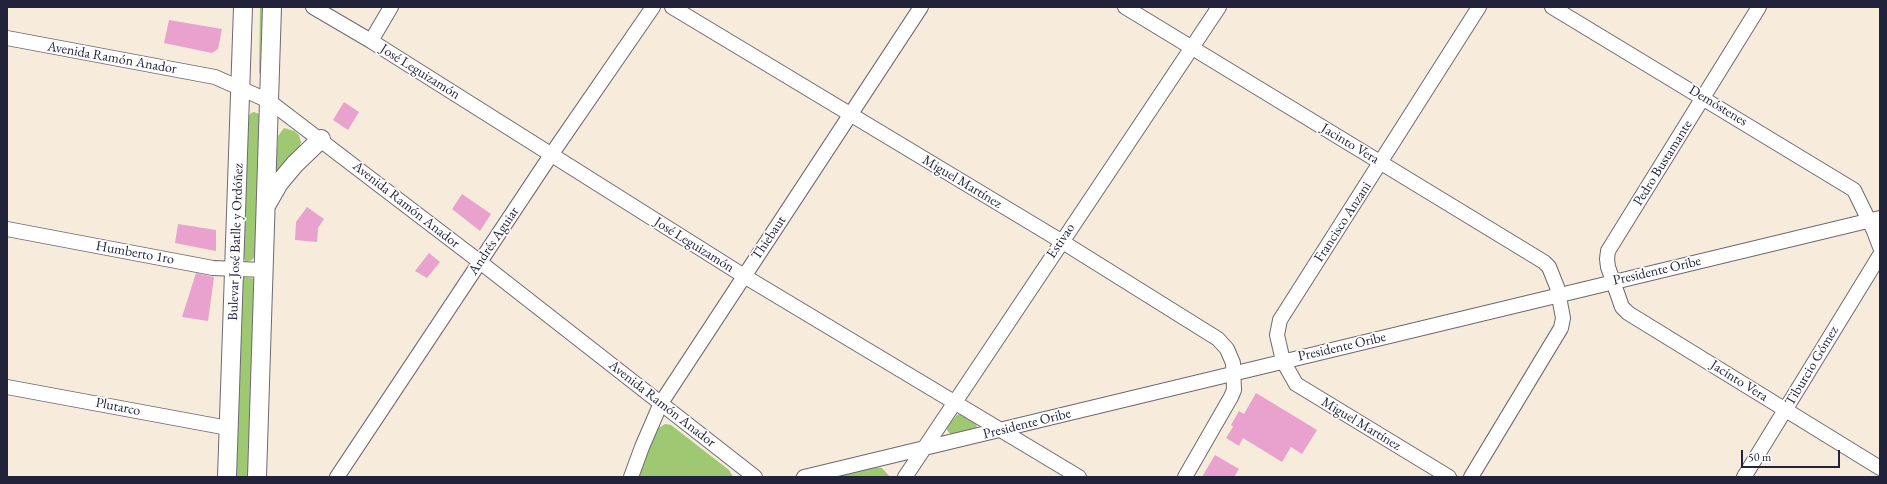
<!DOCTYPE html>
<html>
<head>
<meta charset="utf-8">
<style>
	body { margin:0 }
	#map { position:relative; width:1887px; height:484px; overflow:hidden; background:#f7ecdb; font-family:"EB Garamond",serif }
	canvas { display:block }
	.frame { position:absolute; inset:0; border:8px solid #22223b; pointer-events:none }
	.scale { position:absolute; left:1741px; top:450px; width:99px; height:18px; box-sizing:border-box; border:2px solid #22223b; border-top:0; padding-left:5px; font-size:12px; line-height:14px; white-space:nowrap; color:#22223b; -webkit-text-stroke:3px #fff; paint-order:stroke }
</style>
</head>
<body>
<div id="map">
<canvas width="1887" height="484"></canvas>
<div class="frame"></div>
<div class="scale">50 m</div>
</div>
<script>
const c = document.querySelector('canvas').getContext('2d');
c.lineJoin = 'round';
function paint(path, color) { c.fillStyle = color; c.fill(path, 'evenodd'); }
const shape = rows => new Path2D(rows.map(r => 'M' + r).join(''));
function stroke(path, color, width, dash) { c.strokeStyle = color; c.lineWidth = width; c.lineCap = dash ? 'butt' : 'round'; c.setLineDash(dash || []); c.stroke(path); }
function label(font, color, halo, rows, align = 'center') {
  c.font = font + ' "EB Garamond",serif'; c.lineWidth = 3.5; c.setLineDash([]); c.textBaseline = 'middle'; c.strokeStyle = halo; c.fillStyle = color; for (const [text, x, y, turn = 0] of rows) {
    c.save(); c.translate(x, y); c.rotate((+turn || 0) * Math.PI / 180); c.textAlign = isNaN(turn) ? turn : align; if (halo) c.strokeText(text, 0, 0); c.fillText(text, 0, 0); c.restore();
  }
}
paint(shape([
	[260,7,263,7,261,74,259,73],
	[254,112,259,114,259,117,255,256,252,260,246,262,243,256,248,117,251,113],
	[284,128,294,131,299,135,301,142,299,148,279,172,276,168,278,136],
	[243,277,255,279,248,477,236,477],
	[960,414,976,423,977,427,974,430,951,435,947,430,947,427,957,415],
	[665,424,671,425,729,470,733,477,639,477,655,430],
	[873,467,882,468,890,477,836,477]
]), '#9fc873');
paint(shape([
	[169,20,222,29,218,49,212,53,164,43],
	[344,102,359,112,348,130,333,120],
	[462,194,491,214,480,231,452,209],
	[307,207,324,219,318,228,317,242,295,240,296,222],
	[178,224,216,230,216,251,175,243],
	[429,253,440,262,427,278,415,271],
	[196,273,214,277,208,321,182,317],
	[1256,393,1317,430,1302,454,1291,447,1282,462,1243,438,1239,446,1226,438,1233,427,1231,425,1239,411,1244,414],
	[1215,455,1239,469,1234,477,1202,477]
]), '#e9a1cd');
const minor = shape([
	[313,7,371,41,744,276,1079,477],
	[672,7,1061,241,1218,339,1227,349,1233,363,1234,390,1231,397,1185,477],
	[1125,7,1544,262,1549,267,1557,287,1560,302,1563,318,1561,328,1471,477],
	[1552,7,1854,190,1874,231,1880,247],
	[1759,7,1608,251,1607,259,1608,267,1622,307,1628,313,1880,468],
	[7,38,215,77,269,101,480,262,755,477],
	[371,41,391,7],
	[7,229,213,268,264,270],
	[7,387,228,428],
	[337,477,551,155,653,7],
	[631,477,642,447,661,403,921,7],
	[804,477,1880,218],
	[905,477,1219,7],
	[1449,477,1296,384,1283,361,1277,335,1280,320,1479,7],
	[1744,477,1880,255]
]);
const major = shape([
	[267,204,279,183,295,164,321,139],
	[227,477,243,7],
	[257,477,272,7]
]);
stroke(minor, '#6d6973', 16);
stroke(major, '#6d6973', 20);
stroke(minor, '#fff', 14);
stroke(major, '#fff', 18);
label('14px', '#22223b', '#fff', [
	["Avenida Ramón Anador",112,58,10],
	["José Leguizamón",420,72,32],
	["Demóstenes",1718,106,31],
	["Jacinto Vera",1350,144,31],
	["Pedro Bustamante",1663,163,-58],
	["Miguel Martínez",962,182,31],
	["Avenida Ramón Anador",406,205,38],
	["Francisco Anzani",1343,222,-57],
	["Thiebaut",769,238,-56],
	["Andrés Aguiar",494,241,-56],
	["Estivao",1061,241,-56],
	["Bulevar José Batlle y Ordóñez",236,242,-88],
	["José Leguizamón",694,245,32],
	["Humberto 1ro",135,253,10],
	["Presidente Oribe",1657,271,-13],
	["Presidente Oribe",1342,347,-13],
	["Tiburcio Gómez",1812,366,-59],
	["Jacinto Vera",1739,381,32],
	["Avenida Ramón Anador",662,404,38],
	["Plutarco",118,407,11],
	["Presidente Oribe",1027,424,-14],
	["Miguel Martínez",1361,424,31]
]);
</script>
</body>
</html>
